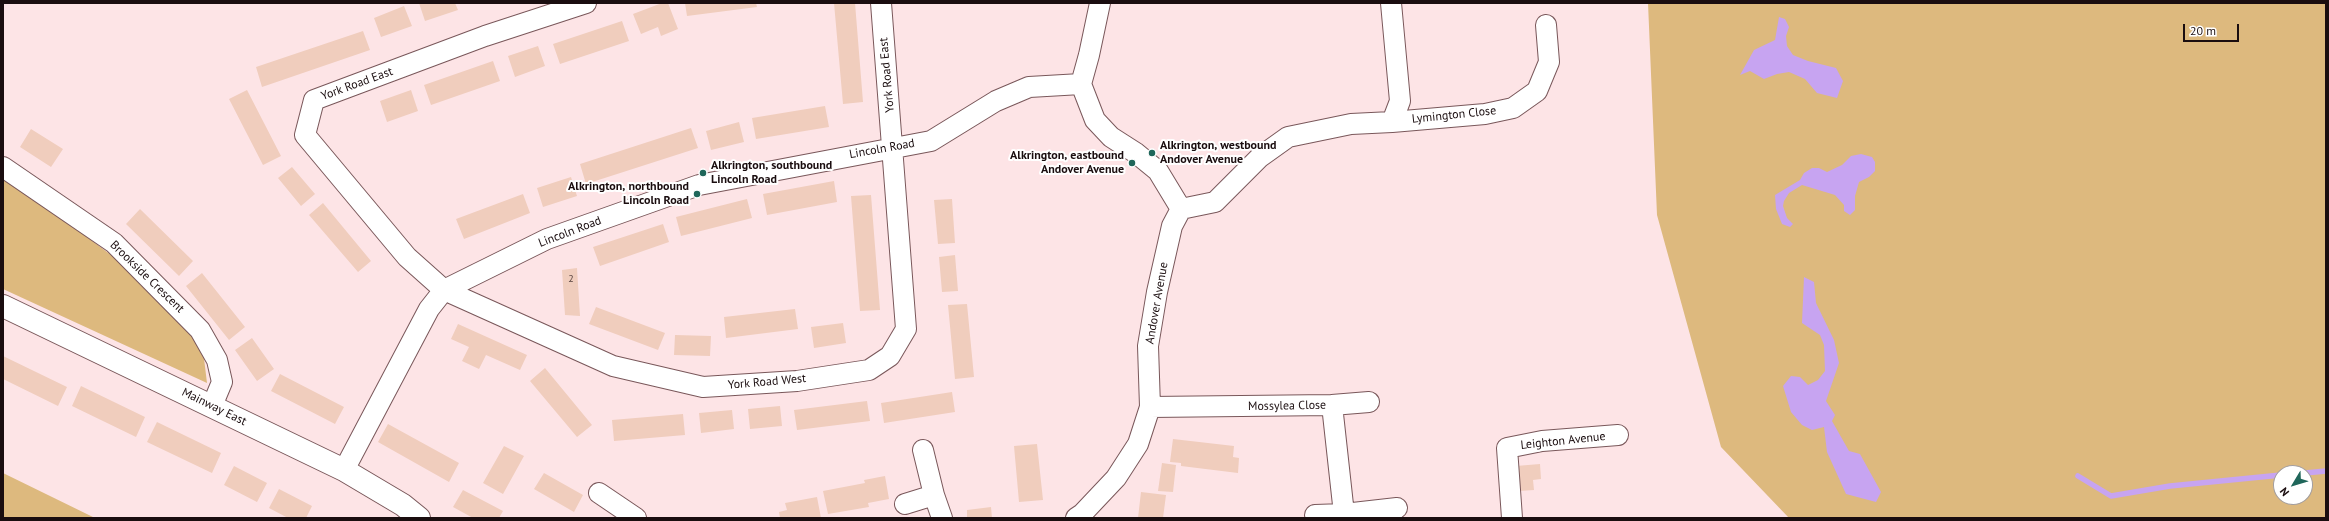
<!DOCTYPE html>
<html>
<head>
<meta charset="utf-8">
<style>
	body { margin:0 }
	#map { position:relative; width:2329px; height:521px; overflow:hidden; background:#fde4e6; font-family:"PT Sans",sans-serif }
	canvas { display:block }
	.frame { position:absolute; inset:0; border:4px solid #1a0d0f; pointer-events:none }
	.north { position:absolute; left:2273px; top:465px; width:40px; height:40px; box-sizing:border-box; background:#fff; border:1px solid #a39e9f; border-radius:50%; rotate:232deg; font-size:11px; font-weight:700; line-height:16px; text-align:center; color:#1a0d0f }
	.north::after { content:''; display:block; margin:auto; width:14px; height:18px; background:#1f665a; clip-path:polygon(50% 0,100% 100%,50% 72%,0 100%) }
	.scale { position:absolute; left:2183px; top:24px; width:56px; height:18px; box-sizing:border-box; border:2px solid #1a0d0f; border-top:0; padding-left:5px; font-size:12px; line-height:14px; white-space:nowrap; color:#1a0d0f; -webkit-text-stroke:3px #fff; paint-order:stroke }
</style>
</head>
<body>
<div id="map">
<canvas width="2329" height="521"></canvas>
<div class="frame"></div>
<div class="north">N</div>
<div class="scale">20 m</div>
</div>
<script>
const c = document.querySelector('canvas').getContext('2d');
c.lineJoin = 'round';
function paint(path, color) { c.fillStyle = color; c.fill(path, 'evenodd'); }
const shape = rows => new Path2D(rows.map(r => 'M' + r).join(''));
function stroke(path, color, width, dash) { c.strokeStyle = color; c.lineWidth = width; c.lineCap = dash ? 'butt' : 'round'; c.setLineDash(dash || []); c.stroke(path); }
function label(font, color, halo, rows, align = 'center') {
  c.font = font + ' "PT Sans",sans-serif'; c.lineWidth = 4; c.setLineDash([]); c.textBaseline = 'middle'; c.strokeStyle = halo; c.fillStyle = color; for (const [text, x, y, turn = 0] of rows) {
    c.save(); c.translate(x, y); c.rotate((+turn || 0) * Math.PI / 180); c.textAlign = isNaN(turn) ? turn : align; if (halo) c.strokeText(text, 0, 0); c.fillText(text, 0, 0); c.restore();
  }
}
paint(shape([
	[1648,3,2326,3,2326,518,1789,518,1721,447,1657,215],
	[2281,473,2305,473,2305,497,2281,497],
	[3,174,135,273,202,342,207,383,3,289],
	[3,473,95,518,3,518]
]), '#ddb97e');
paint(shape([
	[1779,17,1785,19,1789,27,1786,36,1787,46,1793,55,1808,61,1836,68,1843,81,1837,98,1817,93,1805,79,1789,72,1777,74,1764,79,1750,71,1740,75,1754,50,1775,40],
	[1861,154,1872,157,1875,162,1875,171,1869,177,1859,182,1855,196,1855,210,1850,215,1844,211,1844,205,1835,195,1802,185,1789,193,1784,201,1783,206,1787,218,1793,224,1790,227,1782,224,1776,209,1775,195,1800,180,1804,173,1812,168,1819,168,1827,172,1842,165,1851,156],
	[1804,277,1814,282,1816,303,1834,340,1839,363,1826,401,1835,415,1832,421,1849,451,1860,454,1881,492,1876,502,1846,494,1827,452,1824,427,1812,430,1802,425,1791,412,1783,386,1791,376,1800,377,1808,385,1818,380,1825,371,1824,345,1820,335,1802,323]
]), '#c7a4f1');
stroke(shape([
	[2305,473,2326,471],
	[2078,476,2111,496,2170,486,2281,475]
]), '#c7a4f1', 5.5);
paint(shape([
	[419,3,455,3,458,10,425,21],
	[662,3,668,3,678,29,661,36,658,27,641,34,633,14],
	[685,3,756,3,757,7,687,16],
	[834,3,855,3,863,102,843,104],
	[404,6,412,26,381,37,374,18],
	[622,21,629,41,560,64,553,44],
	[363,31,370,50,262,87,256,67],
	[538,46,545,66,515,77,508,56],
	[493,61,500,81,431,105,424,85],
	[247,90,281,156,263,165,229,99],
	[411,90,418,111,387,122,380,101],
	[825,106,829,127,756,139,752,118],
	[739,122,744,142,711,150,706,131],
	[691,128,698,148,586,184,580,164],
	[31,129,63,149,51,167,20,147],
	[292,167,315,194,301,206,278,178],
	[571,177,577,196,543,207,537,188],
	[834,181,837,202,767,215,763,194],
	[523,194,530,213,464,239,456,219],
	[871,195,880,310,860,311,851,196],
	[747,199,752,218,681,236,676,217],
	[952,199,955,243,938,244,934,200],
	[323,203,371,261,358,272,309,215],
	[140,209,193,261,179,276,126,224],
	[663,224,669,242,600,266,593,247],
	[955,255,958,291,942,292,939,257],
	[577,268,580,316,565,315,562,270],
	[202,273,245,327,229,340,186,286],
	[967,304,974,377,955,379,948,305],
	[596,307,665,333,658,350,589,324],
	[795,309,798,329,726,338,724,317],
	[843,323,846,343,814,348,811,327],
	[458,324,527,355,520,370,486,355,479,369,462,361,469,347,451,339],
	[675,335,711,336,710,356,674,355],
	[252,338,274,369,257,381,235,350],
	[3,356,67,387,58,406,3,379],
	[545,368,592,425,577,437,530,381],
	[280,374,344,407,335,424,271,391],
	[81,386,145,417,136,437,72,406],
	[952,392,955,412,884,423,881,403],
	[867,401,870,421,797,430,794,410],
	[780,406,782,426,750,429,748,409],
	[732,410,734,429,701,433,699,413],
	[683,414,685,435,614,441,612,420],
	[157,422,221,453,212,473,147,442],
	[388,424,459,463,449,482,378,442],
	[1173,439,1234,446,1233,457,1239,458,1238,473,1181,466,1181,463,1170,462],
	[1037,444,1043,500,1019,502,1014,446],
	[504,446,524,456,503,494,483,483],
	[1162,463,1176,465,1173,492,1158,491],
	[1540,464,1541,479,1533,480,1534,490,1519,491,1516,466],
	[234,466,267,483,257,502,224,485],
	[544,473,583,495,574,512,534,489],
	[885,476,889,499,868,503,869,507,828,514,823,491,865,483,864,480],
	[279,489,312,506,306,518,288,518,269,508],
	[463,490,503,511,499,518,473,518,453,507],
	[1141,492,1166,495,1163,518,1138,518],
	[817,497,821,518,780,518,779,512,787,510,785,503],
	[991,507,992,518,967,518,967,510]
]), '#f0cdbd');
const street = shape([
	[586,3,485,36,314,100,305,135,407,257,444,290,613,366,703,387,797,381,869,370,890,356,906,329,881,3],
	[1100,3,1089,55,1081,84,1095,120,1111,137,1136,153,1158,171,1181,209],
	[1392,122,1485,114,1513,108,1537,91,1549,62,1546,25],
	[3,167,114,243,200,330,217,360,222,382,212,406],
	[1181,209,1215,202,1260,157,1288,137,1351,124,1392,122,1400,101,1391,3],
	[1332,405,1369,402],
	[1150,407,1332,405,1344,514,1397,508],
	[923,450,934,495],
	[344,470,429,309,444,290,547,239,699,185,931,141,996,101,1029,87,1081,84],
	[599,493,636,518],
	[905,504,934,495,942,518],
	[1315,515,1344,514],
	[1076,518,1082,514,1116,478,1138,444,1150,407,1148,346,1157,292,1172,226,1181,209],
	[1512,518,1507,448,1542,441,1618,435]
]);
const secondary = shape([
	[3,306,344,470,403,505,419,518]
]);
stroke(street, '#79575a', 22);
stroke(secondary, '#79575a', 24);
stroke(street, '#fff', 20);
stroke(secondary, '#fff', 22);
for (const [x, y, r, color] of [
	[1152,153,4,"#1f665a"],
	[1132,163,4,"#1f665a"],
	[703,173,4,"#1f665a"],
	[697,194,4,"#1f665a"]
]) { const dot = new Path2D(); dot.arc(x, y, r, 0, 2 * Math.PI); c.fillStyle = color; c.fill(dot); stroke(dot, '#fff', 1.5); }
label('10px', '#503d3a', null, [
	["2",571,279]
]);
label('12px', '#1a0d0f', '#fff', [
	["York Road East",887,75,-95],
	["York Road East",357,84,-20],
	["Lymington Close",1454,115,-6],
	["Lincoln Road",882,149,-10],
	["Lincoln Road",570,232,-21],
	["Brookside Crescent",147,277,44],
	["Andover Avenue",1157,303,-80],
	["York Road West",767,382,-5],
	["Mossylea Close",1287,406,-1],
	["Mainway East",214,407,26],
	["Leighton Avenue",1563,441,-6]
]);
label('bold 12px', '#1a0d0f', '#fff', [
	["Alkrington, westbound",1160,146],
	["Andover Avenue",1160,160],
	["Alkrington, eastbound",1124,156,"right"],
	["Andover Avenue",1124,170,"right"],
	["Alkrington, southbound",711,166],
	["Lincoln Road",711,180],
	["Alkrington, northbound",689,187,"right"],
	["Lincoln Road",689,201,"right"]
], 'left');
</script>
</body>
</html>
